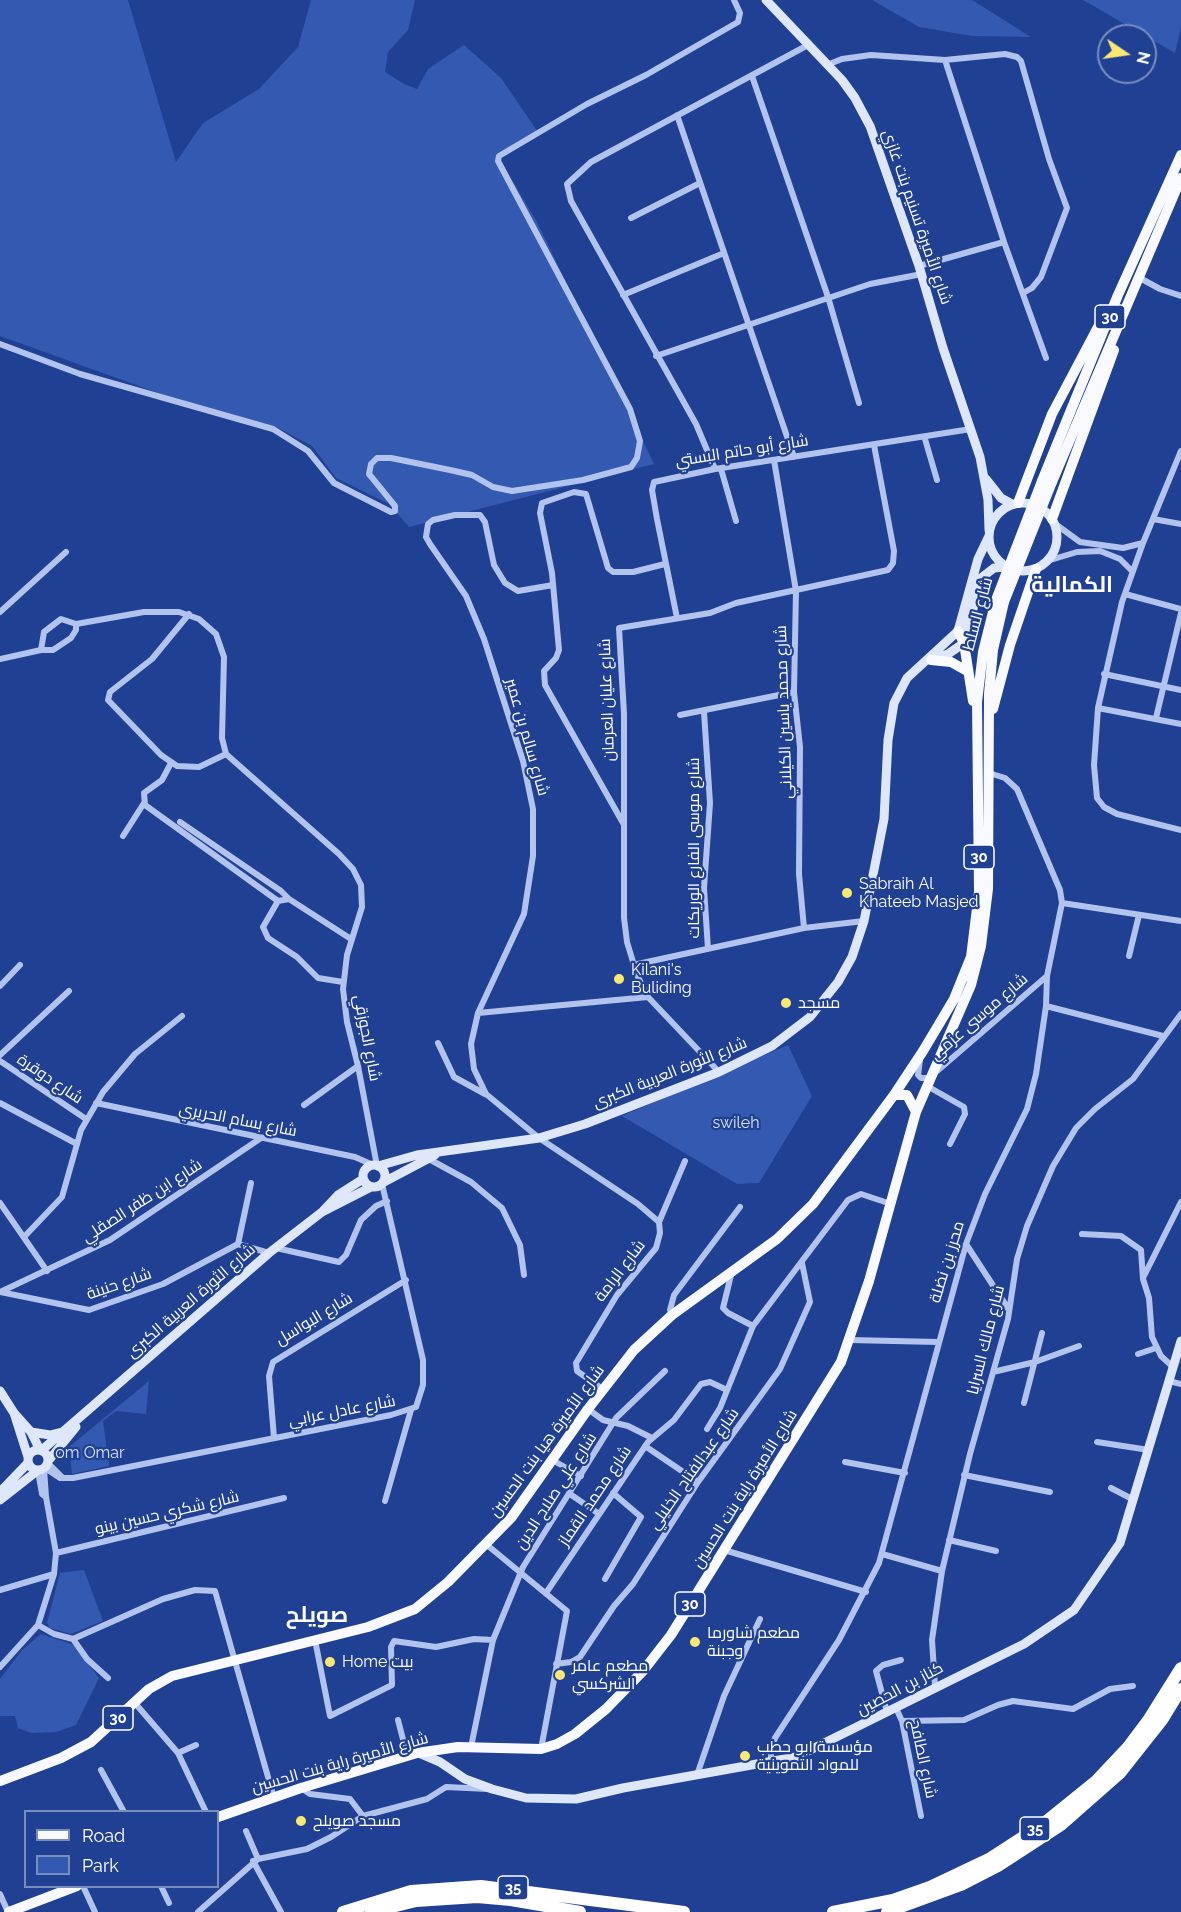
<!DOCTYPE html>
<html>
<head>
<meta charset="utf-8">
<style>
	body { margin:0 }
	#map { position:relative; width:1181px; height:1912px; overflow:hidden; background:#204093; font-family:Raleway,sans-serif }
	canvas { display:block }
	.legend { position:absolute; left:24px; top:1810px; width:195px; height:78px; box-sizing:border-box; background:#204093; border:2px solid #798cbe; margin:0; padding:8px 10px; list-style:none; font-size:18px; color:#fff }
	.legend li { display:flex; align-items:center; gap:12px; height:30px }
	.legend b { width:30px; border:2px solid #798cbe }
	.north { position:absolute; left:1097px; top:24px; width:60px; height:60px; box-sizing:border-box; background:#204093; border:2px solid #798cbe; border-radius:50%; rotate:103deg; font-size:16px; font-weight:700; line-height:24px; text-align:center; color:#fff }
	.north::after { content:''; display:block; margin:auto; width:21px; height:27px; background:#fbe872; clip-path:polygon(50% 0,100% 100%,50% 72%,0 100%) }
</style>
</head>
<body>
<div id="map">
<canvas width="1181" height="1912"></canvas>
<ul class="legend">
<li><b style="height:8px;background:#f8faff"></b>Road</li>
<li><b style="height:16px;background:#3359b0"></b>Park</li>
</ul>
<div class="north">N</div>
</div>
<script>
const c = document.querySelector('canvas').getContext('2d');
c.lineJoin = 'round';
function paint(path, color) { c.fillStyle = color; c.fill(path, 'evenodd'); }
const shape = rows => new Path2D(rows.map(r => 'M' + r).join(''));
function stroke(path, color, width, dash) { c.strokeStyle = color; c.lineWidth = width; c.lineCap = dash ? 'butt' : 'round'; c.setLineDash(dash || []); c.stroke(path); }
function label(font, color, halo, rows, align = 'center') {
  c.font = font + ' Raleway,Cairo,sans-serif'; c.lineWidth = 4.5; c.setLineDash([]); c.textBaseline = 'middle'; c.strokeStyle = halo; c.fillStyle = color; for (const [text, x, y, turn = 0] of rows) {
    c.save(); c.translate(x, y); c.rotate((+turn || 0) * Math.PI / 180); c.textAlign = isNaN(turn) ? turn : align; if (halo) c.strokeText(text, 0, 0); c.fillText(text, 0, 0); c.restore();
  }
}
paint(shape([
	[0,0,128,0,176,162,203,123,259,89,298,47,311,0,415,0,408,30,388,52,385,72,404,84,417,89,428,69,464,45,501,78,540,135,496,154,536,220,654,464,409,527,389,504,336,478,312,446,280,429,161,394,0,336],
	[872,0,972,0,1031,37,972,36,919,27],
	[1083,0,1181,0,1181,27,1175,53],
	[788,1045,812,1096,759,1183,737,1184,622,1116],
	[149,1381,146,1414,116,1411,103,1421,109,1466,72,1474,69,1447],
	[84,1570,103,1621,71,1634,50,1628,47,1623,60,1573],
	[41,1634,74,1645,99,1678,76,1725,56,1732,31,1733,18,1728,15,1716,0,1716,0,1679,22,1650]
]), '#3359b0');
stroke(shape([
	[945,60,1004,242,1046,358],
	[827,65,842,59,871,55,945,60,1005,54,1017,57,1021,61,1049,159,1067,208,1041,277,1032,288,1023,293],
	[752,76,828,297,859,403],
	[677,115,794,457],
	[631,218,700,183],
	[919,266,1004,242],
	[1138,277,1160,289,1181,296],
	[623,295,724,253],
	[0,344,80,374,273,429,308,451,334,483,391,512,395,511,395,506,369,474,371,464,377,458,391,458,450,470,472,475,493,487,512,491,583,480,631,467,637,458,640,441,630,409,498,161,499,156,587,104,646,75,738,22,740,13,734,0],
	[656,356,870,284,922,274],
	[925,439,937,480],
	[1181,451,1143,543,1122,602,1098,708,1094,765,1097,798,1104,807,1117,814,1181,830],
	[774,460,796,591,794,692,800,747,799,874,804,928],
	[715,469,696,424,571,201,567,184,591,162,808,45],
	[721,469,736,521],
	[1153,519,1181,524],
	[1054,523,1080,542,1123,548,1143,543],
	[1047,561,1077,552,1100,551,1120,559,1132,571],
	[553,585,518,591,505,583,494,565,485,522,480,515,455,515,433,520,428,524,426,537,430,544,466,596,484,639,523,761,533,809,533,856,524,914,478,1013,471,1044,474,1069,486,1094,539,1138,638,1204,659,1222,660,1233,656,1248,617,1295,576,1363,577,1371,604,1390],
	[1125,594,1181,609],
	[0,612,66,552],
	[189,614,152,659,110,692,108,700,161,755,177,766,199,767,226,754],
	[677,618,657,519,652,490,654,482,715,469,971,429],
	[41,650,44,632,61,619,76,624,144,612,179,612,199,619,216,634,224,657,222,738,226,754,339,854,353,869,361,885,362,907,347,955,343,989,347,1022,358,1066,377,1166],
	[0,659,41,650,53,650,71,638,76,630,76,624],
	[1104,674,1181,690],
	[1098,708,1181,724],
	[704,712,710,803,704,888,708,949],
	[680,715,794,692],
	[1156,718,1181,613],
	[171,763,162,780,144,793,145,805,278,901],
	[180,822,281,891,289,899],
	[623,823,545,685,544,671,556,658,559,650,552,573,540,513,542,503,574,492,586,494,608,568,613,572,633,572,665,564],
	[123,836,144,803],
	[1062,903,1181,921],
	[1129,956,1139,915],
	[633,965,804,928,864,921],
	[343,982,318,978,297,957,268,938,263,927,278,901,289,899,351,939],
	[0,986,20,965],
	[1046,1006,1163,1036],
	[478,1013,648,997],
	[438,1043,454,1077,485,1094],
	[0,1055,69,991],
	[920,1060,918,1075,921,1078,929,1078,1047,976],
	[0,1061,86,1119],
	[719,1072,648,997,637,975,627,942,624,918,624,714,619,628,710,613,736,603,888,570,893,563,894,551,874,445],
	[927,1086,964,1107,965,1114,950,1144],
	[0,1103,77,1144],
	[96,1103,355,1157,373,1165],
	[304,1105,358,1066],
	[427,1158,471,1182,502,1208,520,1245,524,1275],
	[0,1203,47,1271],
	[659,1222,685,1161],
	[1082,1234,1121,1236,1141,1250,1143,1279,1149,1298,1152,1337,1161,1356,1173,1367],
	[25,1236,62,1197,81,1130,103,1092,135,1054,182,1016],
	[238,1244,251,1183],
	[966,1244,1009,1310],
	[276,1248,339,1262,346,1255,361,1220,376,1206,387,1201],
	[732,1271,723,1308,728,1313,753,1326],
	[1143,1278,1181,1202],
	[0,1292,110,1240,261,1138],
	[0,1292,89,1310,163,1284,238,1244,269,1253],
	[672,1315,670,1310,674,1295,740,1207],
	[850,1340,938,1342],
	[1138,1354,1156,1348],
	[993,1372,1035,1362,1079,1346],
	[1169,1381,1181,1384],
	[1024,1403,1042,1333],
	[588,1409,603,1420,628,1426,652,1438],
	[707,1429,720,1408,753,1326,848,1200,861,1194,891,1204],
	[274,1438,269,1376,273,1362,406,1280],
	[1097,1442,1149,1450],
	[645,1446,698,1482],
	[554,1461,581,1476],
	[845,1462,905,1473],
	[48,1463,63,1478],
	[45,1468,60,1478,73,1478,391,1415,416,1407,423,1385,423,1360,382,1184],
	[38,1471,42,1494,46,1497],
	[964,1475,1050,1492],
	[1111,1488,1134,1500],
	[570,1494,599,1514],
	[385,1501,411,1410],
	[949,1540,996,1551],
	[487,1545,567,1611,541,1749],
	[724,1550,866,1592],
	[56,1553,284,1498],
	[882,1554,942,1571],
	[605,1579,641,1517,613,1493],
	[0,1590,54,1574],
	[546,1593,648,1442,674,1420,701,1384,710,1382,727,1390],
	[38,1625,54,1634,73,1639,163,1599,195,1590,215,1591,274,1798],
	[73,1639,87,1659,108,1678],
	[315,1640,330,1716,392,1685,391,1647,394,1641,436,1647,474,1639,493,1640],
	[556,1664,571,1662,580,1657,614,1606,633,1584,698,1482,780,1369,810,1302,802,1263],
	[0,1667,38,1625,54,1574,56,1553,46,1497,44,1469],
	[935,1686,932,1640,942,1571,970,1454,1008,1319,1017,1259,1027,1226,1053,1166,1076,1128,1095,1109,1133,1079,1181,1014],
	[134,1702,178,1753,206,1812],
	[896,1708,902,1721,921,1816],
	[887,1712,876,1671,883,1665,901,1660],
	[398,1720,407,1755],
	[902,1721,964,1720,998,1705,1013,1701,1073,1709,1110,1689,1133,1686],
	[471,1747,493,1640,523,1567,616,1418,665,1371],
	[178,1753,196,1745],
	[771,1762,771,1751,775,1738,839,1640,879,1563,966,1244,985,1194,1027,1109,1036,1074,1046,1006,1047,976,1062,903,1060,890,1017,789,1005,778,989,773],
	[101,1770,124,1812],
	[697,1775,724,1696,760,1619],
	[301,1788,310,1794,350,1799,363,1816],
	[246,1831,258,1859],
	[253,1861,281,1912],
	[83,1886,95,1912],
	[161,1886,169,1903],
	[0,1894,8,1912],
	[198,1912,258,1859,307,1849,331,1837,363,1816,427,1799,446,1787,488,1789]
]), '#b2c4ee', 6);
stroke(shape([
	[766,0,842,80,855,98,870,126,919,266,943,348,980,457,988,500,989,530],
	[986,479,1001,498,1012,504],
	'989 537a34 34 0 1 1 68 0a34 34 0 1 1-68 0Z',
	[931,660,948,654,964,643,981,578,994,568,1005,567],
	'363 1176a11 11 0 1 1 22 0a11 11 0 1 1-22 0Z',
	[378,1166,417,1155,539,1138,585,1124,719,1072,772,1046,810,1017,838,982,852,957,864,921,884,819,888,740,894,703,907,678,958,631,978,559,989,536],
	[384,1182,435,1155],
	[323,1211,338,1195,363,1179],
	[0,1391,14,1413,28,1457],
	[14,1413,31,1432,40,1450],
	[31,1432,50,1435,62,1432],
	'28 1460a10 10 0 1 1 20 0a10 10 0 1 1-20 0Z',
	[42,1450,269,1253,322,1212,371,1187],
	[49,1460,76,1427],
	[0,1492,28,1463],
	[0,1500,37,1471],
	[419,1753,440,1762,465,1779,492,1789,526,1798,576,1799,623,1788,796,1757,1024,1644,1074,1610,1120,1543,1181,1341]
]), '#dee6fa', 9);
stroke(shape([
	[1042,481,1118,295,1181,155],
	[1052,482,1181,178],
	[1018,503,1052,414,1107,310],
	[1052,519,1114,350],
	[958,631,964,643,973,701],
	[931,660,951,662,967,671],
	[993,709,1010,645,1036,569],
	[894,1095,907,1095,916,1112],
	[0,1781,61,1758,91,1742,149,1689,172,1676,368,1627,415,1609,448,1582,511,1518,588,1409,634,1350,672,1315,777,1239,813,1204,894,1095,923,1051,954,999,971,957,979,892,977,702,983,652,996,600],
	[218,1817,301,1788,417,1753,458,1747,541,1749,557,1744,575,1734,606,1709,643,1671,671,1635,841,1362,869,1281,916,1112,971,985,981,946,988,889,989,694,993,650,1004,602],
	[9,1912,77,1886]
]), '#f8faff', 10);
stroke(shape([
	[343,1912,411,1891,481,1886,684,1912],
	[371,1912,416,1901,477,1897,511,1900,580,1912],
	[833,1912,893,1900,930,1887,989,1859,1043,1824,1095,1782,1128,1747,1149,1719,1181,1668],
	[887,1912,963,1884,998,1866,1061,1825,1120,1773,1162,1720,1181,1689]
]), '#fff', 12);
stroke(shape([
	[996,600,1042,481],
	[1004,602,1052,482]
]), '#f8faff', 10);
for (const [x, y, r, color] of [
	[847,893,6,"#fbe872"],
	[619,979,6,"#fbe872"],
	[786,1003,6,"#fbe872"],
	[695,1642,6,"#fbe872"],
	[330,1662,6,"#fbe872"],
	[560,1675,6,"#fbe872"],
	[745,1756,6,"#fbe872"],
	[301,1821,6,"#fbe872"]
]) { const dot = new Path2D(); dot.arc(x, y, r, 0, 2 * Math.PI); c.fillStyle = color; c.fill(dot); stroke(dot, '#204093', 2); }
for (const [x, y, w] of [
	[1110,317,30],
	[979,857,30],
	[690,1604,30],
	[118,1718,30],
	[1035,1829,30],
	[513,1888,30]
]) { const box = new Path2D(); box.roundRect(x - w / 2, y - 12, w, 24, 4.5); c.fillStyle = '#204093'; c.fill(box); stroke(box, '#fff', 1.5); }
label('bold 15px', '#fff', null, [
	["30",1110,317],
	["30",979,857],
	["30",690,1604],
	["30",118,1718],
	["35",1035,1829],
	["35",513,1888]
]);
label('16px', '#fff', '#204093', [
	["شارع الأميرة تسنيم بنت غازي",917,217,71],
	["شارع أبو حاتم البستي",742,451,-9],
	["شارع السلط",978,614,-75],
	["شارع عليان العرمان",607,700,-92],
	["شارع محمد ياسين الكيلاني",784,712,-92],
	["شارع سالم بن عمير",527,737,74],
	["شارع موسى الفارع الوريكات",694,848,-90],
	["شارع موسى عزمي",979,1017,-41],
	["شارع الجوزقي",367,1038,79],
	["شارع الثورة العربية الكبرى",670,1073,-22],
	["شارع دوقرة",50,1079,34],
	["شارع بسام الحريري",238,1120,11],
	["شارع ابن ظفر الصقلي",142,1201,-33],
	["محرز بن نضلة",947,1262,-73],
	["شارع الرامة",620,1271,-53],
	["شارع حنينة",119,1284,-19],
	["شارع الثورة العربية الكبرى",191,1301,-41],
	["شارع البواسل",314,1319,-31],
	["شارع مالك السرايا",986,1340,-76],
	["شارع عادل عرابي",342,1411,-11],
	["شارع الأميرة هيا بنت الحسين",547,1441,-54],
	["شارع عبدالفتاح الخليلي",694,1469,-55],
	["شارع الأميرة راية بنت الحسين",745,1489,-58],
	["شارع علي صلاح الدين",556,1491,-57],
	["شارع محمد القماز",595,1496,-56],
	["شارع شكري حسين بينو",167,1513,-13],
	["كناز بن الحصين",900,1689,-28],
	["شارع الطافح",923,1759,78],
	["شارع الأميرة راية بنت الحسين",340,1763,-16]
]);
label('16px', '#fff', '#204093', [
	["Sabraih Al",859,884],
	["Khateeb Masjed",859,902],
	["Kilani's",631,970],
	["Buliding",631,988],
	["مسجد",798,1003],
	["مطعم شاورما",707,1633],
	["وجبنة",707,1651],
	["Home بيت",342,1662],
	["مطعم عامر",572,1666],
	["الشركسي",572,1684],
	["مؤسسة ابو حطب",757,1747],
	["للمواد التموينية",757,1765],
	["مسجد صويلح",313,1821]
], 'left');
label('16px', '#d7e2fa', '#204093', [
	["swileh",736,1123],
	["om Omar",90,1453]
]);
label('bold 22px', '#fff', '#204093', [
	["الكمالية",1072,585],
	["صويلح",317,1615]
]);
</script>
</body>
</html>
